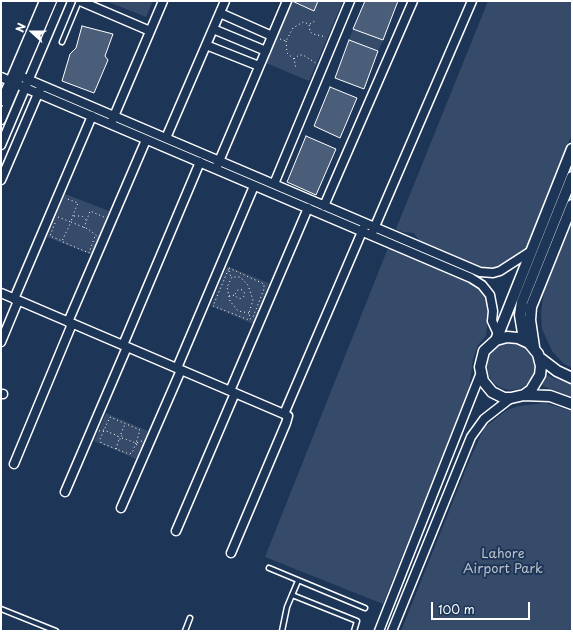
<!DOCTYPE html>
<html>
<head>
<meta charset="utf-8">
<style>
	body { margin:0 }
	#map { position:relative; width:573px; height:632px; overflow:hidden; background:#1d3557; font-family:"Playpen Sans",sans-serif }
	canvas { display:block }
	.frame { position:absolute; inset:0; border:2px solid #fff; pointer-events:none }
	.north { position:absolute; left:12px; top:12px; width:40px; height:40px; -webkit-text-stroke:3px #1d3557; paint-order:stroke; rotate:291deg; font-size:11px; font-weight:700; line-height:16px; text-align:center; color:#fff }
	.north::after { content:''; display:block; margin:auto; width:14px; height:18px; background:#fff; clip-path:polygon(50% 0,100% 100%,50% 72%,0 100%) }
	.scale { position:absolute; left:431px; top:602px; width:99px; height:18px; box-sizing:border-box; border:2px solid #fff; border-top:0; padding-left:5px; font-size:12px; line-height:14px; white-space:nowrap; color:#fff; -webkit-text-stroke:3px #1d3557; paint-order:stroke }
</style>
</head>
<body>
<div id="map">
<canvas width="573" height="632"></canvas>
<div class="frame"></div>
<div class="north">N</div>
<div class="scale">100 m</div>
</div>
<script>
const c = document.querySelector('canvas').getContext('2d');
c.lineJoin = 'round';
function paint(path, color) { c.fillStyle = color; c.fill(path, 'evenodd'); }
const shape = rows => new Path2D(rows.map(r => 'M' + r).join(''));
function stroke(path, color, width, dash) { c.strokeStyle = color; c.lineWidth = width; c.lineCap = dash ? 'butt' : 'round'; c.setLineDash(dash || []); c.stroke(path); }
function label(font, color, halo, rows, align = 'center') {
  c.font = font + ' "Playpen Sans",sans-serif'; c.lineWidth = 4; c.setLineDash([]); c.textBaseline = 'middle'; c.strokeStyle = halo; c.fillStyle = color; for (const [text, x, y, turn = 0] of rows) {
    c.save(); c.translate(x, y); c.rotate((+turn || 0) * Math.PI / 180); c.textAlign = isNaN(turn) ? turn : align; if (halo) c.strokeText(text, 0, 0); c.fillText(text, 0, 0); c.restore();
  }
}
paint(shape([
	[106,1,153,1,146,17],
	[318,1,343,1,309,81,266,63,292,2,314,11],
	[488,1,572,1,572,134,526,251,507,263,488,270,420,242,414,233,402,232,396,229],
	[353,29,383,40,378,51,349,40],
	[65,194,109,211,92,255,47,237],
	[572,222,572,368,563,363,552,351,542,329,541,313,544,290],
	[388,248,472,282,486,295,489,307,486,336,478,345,473,359,469,390,383,604,265,557],
	[227,266,269,283,253,324,211,306],
	'487 366a24 24 0 1 1 48 0a24 24 0 1 1-48 0Z',
	[546,375,572,385,572,397,543,386,542,384],
	[545,403,572,411,572,631,401,631,470,459,484,428,507,410,519,406],
	[106,413,148,431,136,459,94,441]
]), '#364b69');
const building = shape([
	[292,1,318,1,314,11,292,1],
	[365,1,398,1,383,40,353,29,365,1],
	[82,26,113,34,105,56,108,60,94,93,62,81,70,54,76,48,82,26],
	[349,40,378,51,364,89,335,78,349,40],
	[330,87,357,98,340,138,314,126,330,87],
	[306,136,336,149,316,195,287,182,306,136]
]);
paint(building, '#4a5d79');
stroke(building, '#fff', 1);
const service = shape([
	[62,42,79,1],
	[269,568,365,608],
	[292,595,298,581],
	[1,609,56,631],
	[185,631,190,618],
	[282,631,287,607,292,595,357,621,354,631]
]);
const minor = shape([
	[80,1,150,31],
	[220,13,272,36],
	[213,29,266,51],
	[206,45,259,66],
	[20,76,480,272,493,273,500,271,531,251],
	[1,77,10,81,44,1],
	[16,84,471,278,482,285,490,295,493,311,492,321,498,334],
	[1,101,10,81,14,82],
	[1,120,52,1],
	[112,121,163,1],
	[166,138,225,1],
	[1,145,62,1],
	[217,166,287,1],
	[1,180,40,89],
	[274,184,350,1],
	[324,206,413,1],
	[373,231,472,1],
	[1,293,284,414,364,227],
	[14,299,92,116],
	[68,322,146,140],
	[1,342,18,301],
	[123,345,200,162],
	[177,368,254,186],
	[230,391,308,208],
	[1,394,3,394],
	[14,464,72,324],
	[65,492,127,347],
	[121,508,181,370],
	[176,531,235,393],
	[231,553,286,423,288,416,284,414],
	[379,631,480,375],
	[392,631,471,437,484,419,511,398]
]);
const tertiary = shape([
	[524,339,520,315,522,302,572,177],
	[496,340,572,149],
	[534,347,530,320,531,307,572,205],
	[540,358,557,371,572,378],
	[524,395,531,390,540,375,541,366,538,354,529,343,518,338,507,337,496,340,484,351,480,367,483,381,492,392,504,398,511,398,524,395,550,396,572,404]
]);
stroke(service, '#fff', 7);
stroke(minor, '#fff', 11);
stroke(tertiary, '#fff', 13);
stroke(shape([
	[310,24,315,21],
	[280,39,286,41,293,28,303,22,309,24,310,32,313,34,326,37],
	[286,41,287,53,294,59,296,68],
	[294,59,299,55,303,55,316,63],
	[74,216,82,216,87,221],
	[58,217,71,222,73,215,78,203,65,198],
	[55,223,50,236,62,241,71,222,88,229,97,236],
	[84,228,90,211,104,217],
	[63,242,89,253,95,236],
	[229,268,264,284,264,289,253,317,249,320,213,306,229,268],
	[229,271,231,277],
	'235.5 294a4.5 4.5 0 1 1 9 0a4.5 4.5 0 1 1-9 0Z',
	[229,296,235,295],
	[249,313,238,311,230,301,227,287,232,277,240,277,248,285,253,300,249,313,250,318],
	[99,431,104,430,118,436],
	[121,434,125,424],
	'118 437a2 2 0 1 1 4 0a2 2 0 1 1-4 0Z',
	[122,438,136,443,142,441],
	[136,443,132,453,129,454,101,443,100,439,110,417,140,430,136,443,138,448],
	[116,449,119,439]
]), '#fff', 1, [1, 3]);
stroke(service, '#1d3557', 4);
stroke(minor, '#1d3557', 8);
stroke(tertiary, '#1d3557', 10);
label('13px', '#b9c0ca', '#1d3557', [
	["Lahore",503,554],
	["Airport Park",503,569]
]);
</script>
</body>
</html>
